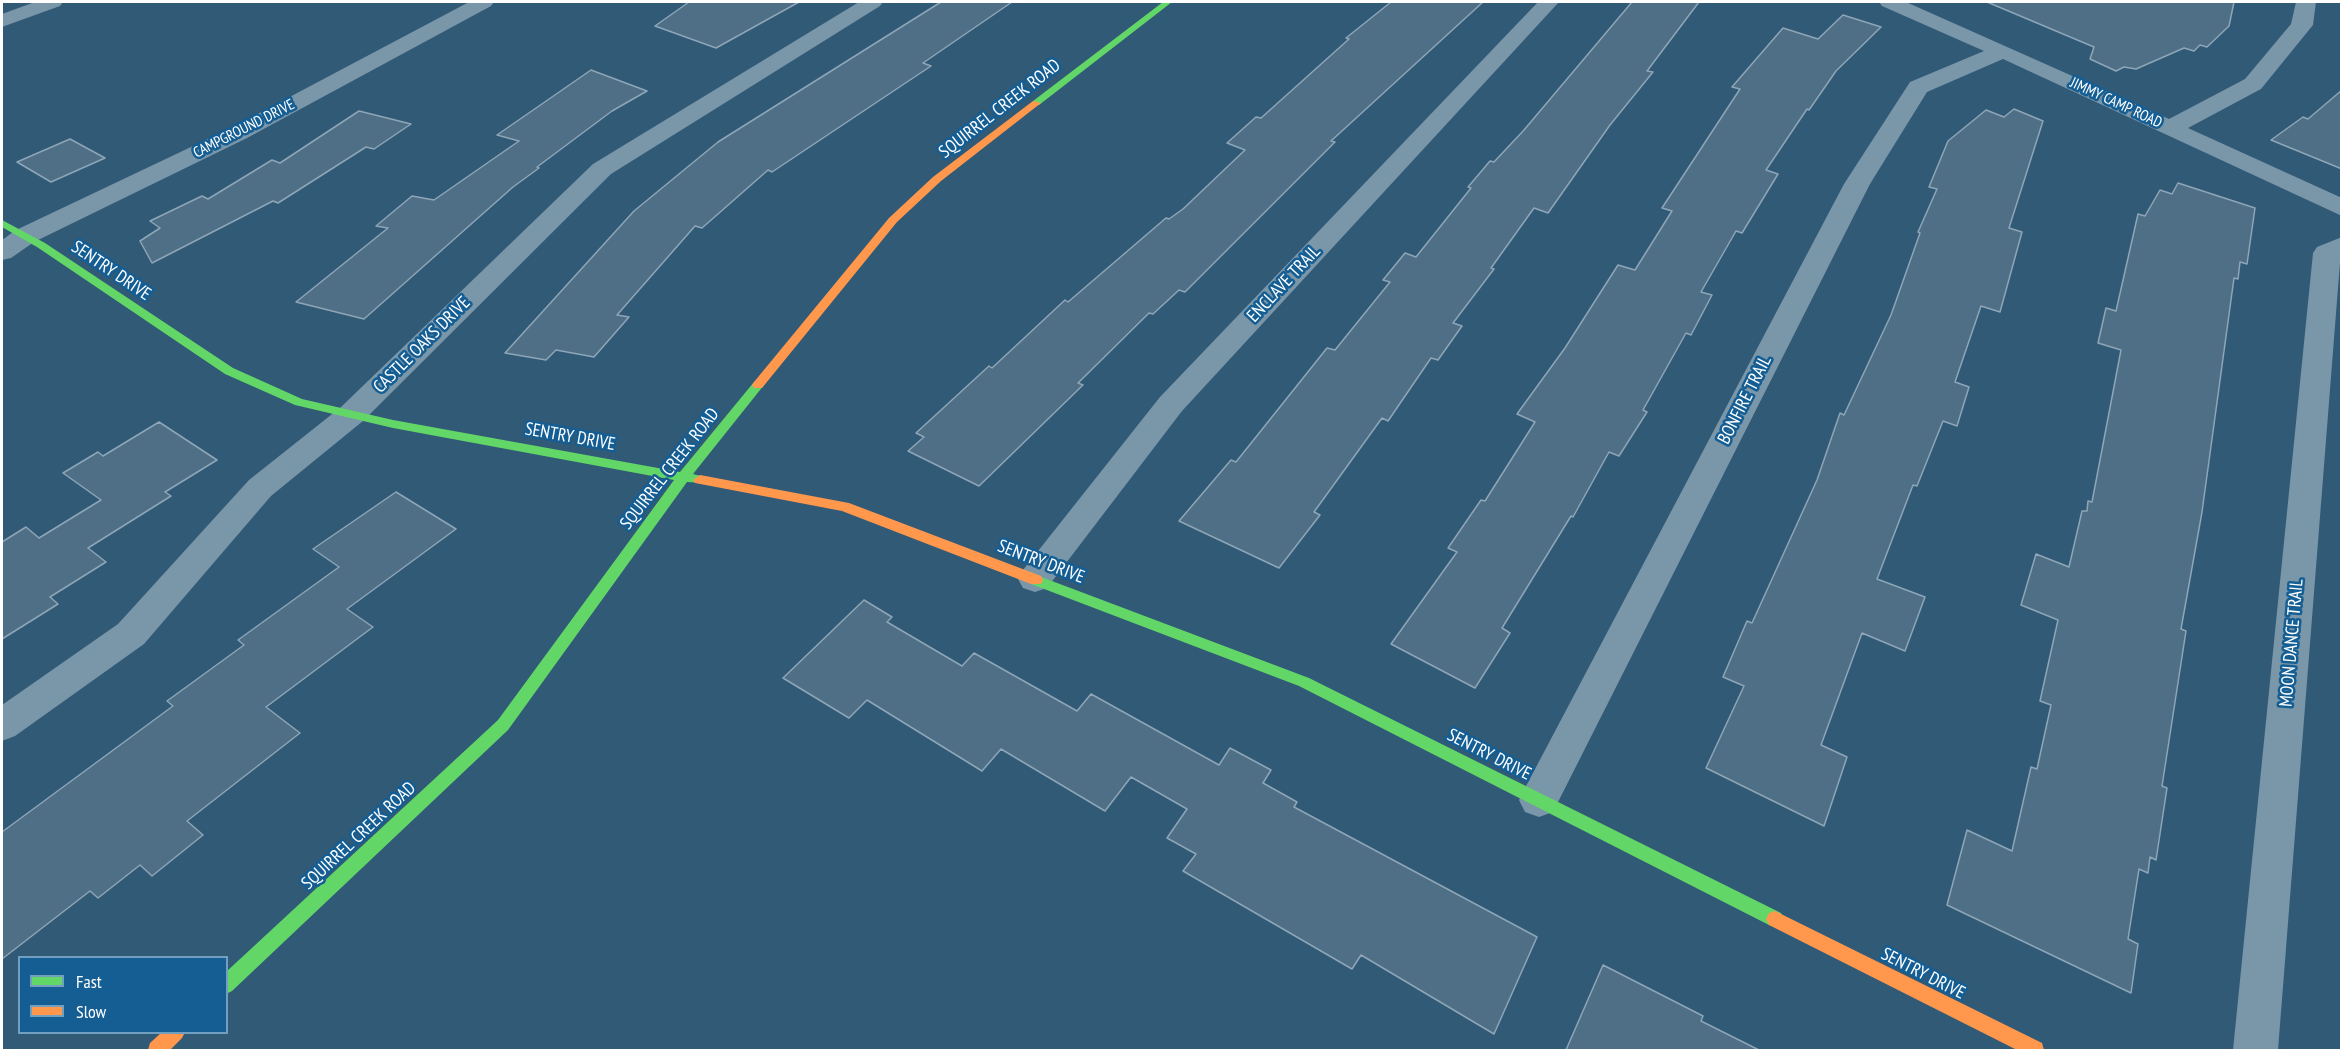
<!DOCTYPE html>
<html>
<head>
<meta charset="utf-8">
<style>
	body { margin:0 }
	#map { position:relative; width:2343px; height:1052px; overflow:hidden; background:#315a77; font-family:"PT Sans Narrow",sans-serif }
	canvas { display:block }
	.frame { position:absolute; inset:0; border:3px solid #fff; pointer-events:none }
	.legend { position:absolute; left:18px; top:956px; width:210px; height:78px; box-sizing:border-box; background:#145e94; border:2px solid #729ebf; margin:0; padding:8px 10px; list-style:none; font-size:18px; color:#fff }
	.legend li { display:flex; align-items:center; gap:12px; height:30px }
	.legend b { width:30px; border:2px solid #729ebf }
</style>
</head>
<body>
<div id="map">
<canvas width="2343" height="1052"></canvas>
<div class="frame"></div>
<ul class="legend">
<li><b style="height:8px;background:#63d668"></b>Fast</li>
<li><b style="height:8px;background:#ff974d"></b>Slow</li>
</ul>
</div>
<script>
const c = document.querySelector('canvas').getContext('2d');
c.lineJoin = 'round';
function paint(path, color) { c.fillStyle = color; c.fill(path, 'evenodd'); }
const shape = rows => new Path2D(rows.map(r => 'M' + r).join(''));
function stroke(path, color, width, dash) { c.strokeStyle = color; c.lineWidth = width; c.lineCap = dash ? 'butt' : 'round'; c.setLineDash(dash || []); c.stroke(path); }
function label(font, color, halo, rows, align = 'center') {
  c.font = font + ' "PT Sans Narrow",sans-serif'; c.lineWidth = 5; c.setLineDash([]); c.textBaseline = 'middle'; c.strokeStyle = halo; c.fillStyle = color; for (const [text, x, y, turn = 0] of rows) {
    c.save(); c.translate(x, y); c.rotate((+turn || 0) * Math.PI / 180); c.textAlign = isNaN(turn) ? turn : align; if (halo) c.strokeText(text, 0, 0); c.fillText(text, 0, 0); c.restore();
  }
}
const building = shape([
	[689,2,799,2,716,48,655,26,689,2],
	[941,2,1012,2,923,63,931,66,772,172,768,170,702,228,695,226,617,315,629,317,594,357,556,350,546,360,505,353,634,211,718,142,941,2],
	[1391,2,1483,2,1331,141,1335,142,1185,292,1179,290,1153,314,1149,313,1078,383,1083,385,979,486,908,451,924,437,916,433,989,366,992,368,1065,300,1068,302,1166,218,1169,219,1183,209,1245,150,1227,143,1256,117,1261,118,1349,39,1346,38,1391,2],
	[1632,2,1699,2,1647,71,1653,72,1610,125,1548,213,1534,208,1491,268,1494,269,1453,323,1462,326,1438,360,1431,358,1388,421,1382,418,1314,512,1320,515,1279,568,1179,521,1231,460,1236,462,1327,348,1335,350,1390,282,1383,280,1405,253,1416,257,1471,188,1468,187,1490,161,1494,162,1524,130,1632,2],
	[1987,2,2234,2,2229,26,2207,47,2200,45,2194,51,2184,48,2136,69,2124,67,2116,71,2090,59,2094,47,1987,2],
	[1843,15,1881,27,1836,71,1809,110,1807,109,1766,170,1778,174,1742,233,1736,231,1701,292,1712,295,1691,335,1686,333,1643,410,1647,412,1619,456,1609,452,1573,517,1571,516,1502,628,1510,633,1475,688,1391,644,1457,552,1448,548,1481,500,1485,501,1535,422,1517,414,1565,348,1618,265,1635,270,1672,211,1662,208,1740,89,1732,87,1783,28,1818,39,1843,15],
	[591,70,647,91,612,111,537,167,539,168,513,187,364,319,296,302,388,228,376,226,412,196,434,200,519,141,497,135,591,70],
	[2342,90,2342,169,2271,140,2303,117,2308,119,2342,90],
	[2014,109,2043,121,2009,228,2022,232,2000,312,1981,306,1955,382,1969,387,1957,426,1943,421,1917,486,1913,485,1877,579,1925,597,1905,651,1862,633,1821,745,1847,757,1824,826,1706,768,1744,686,1723,677,1747,621,1752,623,1817,480,1840,413,1844,415,1891,315,1920,233,1918,232,1937,189,1929,187,1948,141,1986,110,2004,117,2014,109],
	[359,111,411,124,374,149,366,147,278,203,273,201,152,263,140,241,160,228,150,221,202,196,208,199,272,160,280,163,359,111],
	[70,139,105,158,51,182,17,162,70,139],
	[2178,183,2255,208,2247,264,2240,262,2238,279,2234,278,2202,512,2181,629,2186,631,2162,786,2167,788,2156,860,2150,857,2148,873,2139,869,2128,939,2138,944,2131,993,1947,905,1967,830,2012,851,2031,767,2037,769,2051,705,2040,701,2058,620,2021,605,2036,554,2069,567,2082,511,2087,511,2088,501,2092,502,2121,350,2098,343,2106,308,2116,311,2138,214,2145,216,2160,190,2172,194,2178,183],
	[159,422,217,460,165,492,171,496,88,548,106,562,50,597,58,604,2,639,2,542,26,527,39,538,101,500,63,473,98,452,103,456,159,422],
	[396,492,456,529,347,609,373,627,266,707,300,733,187,821,203,835,152,876,140,865,98,898,90,891,2,959,2,832,173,706,167,701,244,645,238,640,339,567,313,549,396,492],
	[864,600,892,617,887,622,962,666,974,653,1077,711,1091,694,1219,765,1230,748,1271,770,1263,783,1297,802,1294,807,1537,937,1494,1034,1361,955,1352,969,1183,871,1196,854,1167,838,1187,809,1131,777,1105,811,1001,749,982,771,867,700,849,718,783,678,864,600],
	[1603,965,1703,1016,1701,1021,1759,1050,1566,1050,1603,965]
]);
paint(building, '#4e6f86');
stroke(building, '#8ea6b7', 1.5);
paint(shape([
	[35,2,63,2,60,6,2,27,2,14,35,2],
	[469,2,494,2,491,6,247,138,34,242,11,258,2,260,2,240,16,230,231,128,469,2],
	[859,2,883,2,880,6,611,174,363,421,271,496,144,644,15,736,2,741,2,705,118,624,249,480,341,407,593,164,859,2],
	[1538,2,1559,2,1182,411,1047,588,1035,592,1023,588,1018,579,1023,570,1160,397,1538,2],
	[1879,2,1906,2,2169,119,2245,79,2291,24,2296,2,2316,2,2313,25,2261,89,2188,128,2342,198,2342,216,2003,59,1927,92,1870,184,1553,812,1539,817,1525,812,1519,800,1525,788,1844,184,1910,82,1984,51,1882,6,1879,2],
	[2342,237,2278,1050,2233,1050,2313,253,2317,247,2342,237]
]), '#7a96a9');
paint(shape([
	[1163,2,1172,2,1039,105,1033,105,1033,101,1163,2],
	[2,220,45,243,233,368,302,399,393,420,680,472,754,382,758,381,764,385,693,474,705,477,707,480,705,483,687,482,508,730,232,991,226,994,226,972,498,720,674,480,393,428,295,405,225,374,37,247,2,227,2,220],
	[1036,575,1309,678,1781,913,1784,919,1781,925,1775,927,1769,925,1299,686,1031,584,1029,580,1031,576,1036,575]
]), '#63d668');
paint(shape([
	[1033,101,1041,103,941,181,897,222,762,388,754,388,752,385,754,382,889,218,933,177,1033,101],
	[700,475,849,503,1041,576,1043,580,1041,584,1031,584,842,511,695,483,693,480,700,475],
	[1775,911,2042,1043,2044,1050,2017,1050,1769,925,1766,919,1769,913,1775,911],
	[162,1032,185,1032,182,1038,170,1050,148,1050,150,1043,162,1032]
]), '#ff974d');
label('15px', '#fff', '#145e94', [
	["JIMMY CAMP ROAD",2116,103,25],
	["CAMPGROUND DRIVE",244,129,-27]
]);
label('18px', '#fff', '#145e94', [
	["SQUIRREL CREEK ROAD",1000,109,-38],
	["SENTRY DRIVE",111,271,34],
	["ENCLAVE TRAIL",1284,284,-47],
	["CASTLE OAKS DRIVE",422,345,-45],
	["BONFIRE TRAIL",1745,400,-63],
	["SENTRY DRIVE",570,437,10],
	["SQUIRREL CREEK ROAD",670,469,-52],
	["SENTRY DRIVE",1041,562,21],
	["MOON DANCE TRAIL",2292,643,-85],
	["SENTRY DRIVE",1489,755,27],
	["SQUIRREL CREEK ROAD",359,836,-43],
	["SENTRY DRIVE",1923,974,27]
]);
</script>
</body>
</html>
